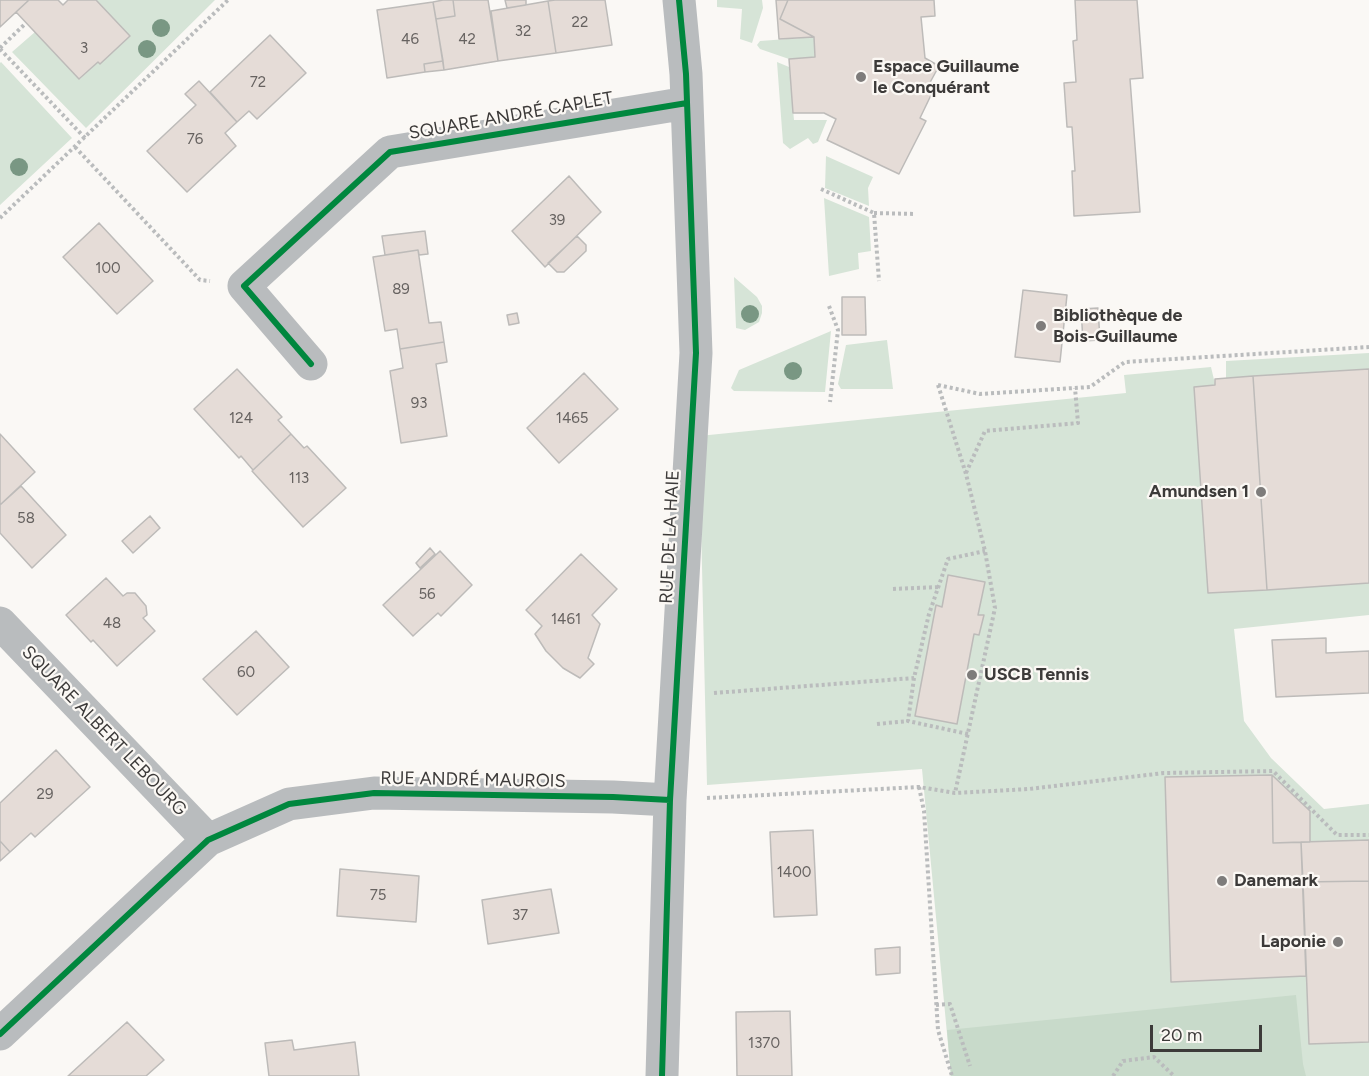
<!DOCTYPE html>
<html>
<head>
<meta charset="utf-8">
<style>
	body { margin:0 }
	#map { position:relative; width:1369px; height:1076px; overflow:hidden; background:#faf8f5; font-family:Figtree,sans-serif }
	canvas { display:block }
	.scale { position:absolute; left:1150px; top:1025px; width:112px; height:27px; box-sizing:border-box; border:3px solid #3c3a39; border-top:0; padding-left:8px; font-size:18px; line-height:21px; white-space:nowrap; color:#3c3a39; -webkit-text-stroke:4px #fbf8f4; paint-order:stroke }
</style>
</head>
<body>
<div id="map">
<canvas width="1369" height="1076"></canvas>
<div class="scale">20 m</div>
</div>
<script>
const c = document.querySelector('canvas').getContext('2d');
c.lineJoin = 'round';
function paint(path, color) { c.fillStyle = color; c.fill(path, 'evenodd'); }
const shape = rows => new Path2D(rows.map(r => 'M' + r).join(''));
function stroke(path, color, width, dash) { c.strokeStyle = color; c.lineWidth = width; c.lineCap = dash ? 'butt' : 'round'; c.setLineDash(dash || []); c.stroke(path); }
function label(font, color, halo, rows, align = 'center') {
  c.font = font + ' Figtree,sans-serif'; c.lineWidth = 4.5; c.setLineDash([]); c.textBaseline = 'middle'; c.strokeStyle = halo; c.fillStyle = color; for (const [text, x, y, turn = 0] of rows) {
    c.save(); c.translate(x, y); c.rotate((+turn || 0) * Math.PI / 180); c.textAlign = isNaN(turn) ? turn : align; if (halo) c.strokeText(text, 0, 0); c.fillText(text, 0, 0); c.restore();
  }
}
paint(shape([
	[96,0,215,0,86,128,12,52,35,32,80,79,98,62,100,64,130,36],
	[717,0,762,0,763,8,752,43,740,39,742,9,717,7],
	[814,37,815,57,789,59,760,49,757,45,760,41],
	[1,62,72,138,0,205,0,63],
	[777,62,789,67,794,120,827,120,818,142,813,144,808,138,790,149,783,143],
	[826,156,873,177,868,188,869,206,825,188],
	[824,198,869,217,871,251,858,253,859,269,829,276],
	[734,277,757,297,762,306,762,313,759,322,745,330,736,328],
	[831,331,825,392,734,391,731,388,739,370],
	[887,340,893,389,841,389,838,384,846,345],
	[1369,353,1369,615,1234,629,1244,721,1271,758,1324,809,1369,804,1369,1076,951,1076,922,769,707,785,699,436,1126,393,1124,375,1211,367,1215,384,1346,370,1226,378,1226,361]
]), '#d6e4d7');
paint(shape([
	[1296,995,1303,1064,1306,1076,951,1076,947,1030]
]), '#c8daca');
const building = shape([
	[0,0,29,0,0,27,0,0],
	[29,0,58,0,63,5,68,0,96,0,130,36,100,64,98,62,79,79,16,12,29,0],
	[443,0,453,0,455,16,436,19,433,2,443,0],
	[453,0,488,0,498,61,444,70,436,19,455,16,453,0],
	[505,0,526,0,526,5,507,8,505,0],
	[555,0,605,0,612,45,556,53,548,1,555,0],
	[776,0,788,0,780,19,814,37,779,39,776,0],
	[788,0,934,0,935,16,921,17,925,58,939,66,927,88,933,91,920,118,926,121,899,174,827,140,836,119,824,113,793,113,789,59,815,57,814,37,780,19,788,0],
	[1075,0,1137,0,1143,78,1130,79,1140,212,1074,216,1072,171,1075,171,1072,127,1067,127,1064,83,1076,82,1073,41,1077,40,1075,0],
	[548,1,556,53,498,61,491,11,548,1],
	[433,2,443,61,424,64,425,72,387,78,377,10,433,2],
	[270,35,306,73,257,119,249,111,237,122,210,92,270,35],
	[443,61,444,70,425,72,424,64,443,61],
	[199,81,237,122,225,133,236,146,187,192,147,151,196,105,185,94,199,81],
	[569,176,601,212,545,267,512,231,569,176],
	[99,223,153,281,117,314,63,257,99,223],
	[425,231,428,254,419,255,418,250,385,255,382,236,425,231],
	[577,236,586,245,586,251,564,272,557,272,548,263,577,236],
	[418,250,429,323,441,322,444,342,400,349,397,329,385,331,373,257,418,250],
	[1023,290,1067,295,1060,362,1015,357,1023,290],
	[842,297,865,297,866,335,842,335,842,297],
	[1098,308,1100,340,1083,341,1081,309,1098,308],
	[517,313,519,323,509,325,507,315,517,313],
	[444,342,447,362,436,364,447,436,401,443,390,371,403,368,400,349,444,342],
	[237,369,282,417,278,420,291,434,253,470,241,456,239,458,194,409,237,369],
	[1369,369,1369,583,1267,590,1253,376,1369,369],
	[584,373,618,409,559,463,527,428,584,373],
	[1253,376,1267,590,1208,593,1194,387,1215,385,1215,379,1253,376],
	[0,434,35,472,0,505,0,434],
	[291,434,304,448,307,446,346,488,303,527,252,471,291,434],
	[21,486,66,535,32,568,0,533,0,505,21,486],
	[150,516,160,528,133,553,122,541,150,516],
	[430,548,435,554,420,568,416,563,430,548],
	[440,551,472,585,441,616,438,613,413,636,383,605,440,551],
	[581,554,617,589,592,615,600,624,588,658,594,664,580,678,563,668,546,651,535,634,542,626,526,610,581,554],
	[948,575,985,582,978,615,984,615,979,635,974,634,957,724,915,716,936,605,942,607,948,575],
	[106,578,123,596,127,593,135,593,146,606,147,615,143,618,155,631,117,666,93,640,91,642,66,615,106,578],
	[256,631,289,667,237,715,203,679,256,631],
	[1326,638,1326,653,1369,651,1369,693,1276,697,1272,640,1326,638],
	[56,750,90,787,35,837,31,833,10,852,0,841,0,803,56,750],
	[1272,775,1310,811,1310,842,1273,843,1272,775],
	[1272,775,1273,843,1301,842,1306,976,1171,982,1165,777,1272,775],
	[813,830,817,915,774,917,770,832,813,830],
	[1369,840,1369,881,1303,882,1301,842,1369,840],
	[0,841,10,852,0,861,0,841],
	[340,869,419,876,416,922,337,916,340,869],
	[1369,881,1369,1042,1309,1044,1303,882,1369,881],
	[551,889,559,933,488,944,482,900,551,889],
	[900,947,900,973,876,975,875,949,900,947],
	[790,1011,792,1076,737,1076,736,1012,790,1011],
	[127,1022,164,1060,146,1076,68,1076,127,1022],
	[292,1040,294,1050,355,1042,359,1076,269,1076,265,1043,292,1040]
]);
paint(building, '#e5dcd7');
stroke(building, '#bdbbb9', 1.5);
stroke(shape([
	[0,48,26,23],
	[0,49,85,138],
	[75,147,200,280,210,281],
	[821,189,874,213,879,281],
	[874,213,916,214],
	[0,218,228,0],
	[829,306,838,330,830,402],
	[938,385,980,394,1090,387,1125,362,1369,347],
	[938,385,966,474,985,551,995,608,955,793],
	[966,473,985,431,1078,423,1075,388],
	[893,589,938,587],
	[714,693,914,678],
	[877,724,908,721],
	[968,734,908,721,914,678,929,614,948,559,985,551],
	[919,787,924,811,938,1030,952,1076],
	[707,798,919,787,955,793,1029,789,1164,773,1273,771,1337,835,1369,835],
	[936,1005,950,1004,970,1066],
	[1113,1076,1123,1061,1154,1057,1174,1076]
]), '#babcbd', 4, [3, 3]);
stroke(shape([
	[311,364,244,286,390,152,687,103],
	[0,623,208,840],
	[0,1034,208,840,289,804,374,793,613,797,670,800],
	[662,1076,670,800,696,353,686,74,679,0]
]), '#b9bcbe', 33);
stroke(shape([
	[311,364,244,286,390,152,687,103],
	[0,1034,208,840,289,804,374,793,613,797,670,800],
	[662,1076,670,800,696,353,686,74,679,0]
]), '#00873e', 6);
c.fillStyle = '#799783';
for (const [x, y] of [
	[161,28],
	[147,49],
	[19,167],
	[750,314],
	[793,371]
]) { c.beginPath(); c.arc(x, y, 9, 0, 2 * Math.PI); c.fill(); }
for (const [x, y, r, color] of [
	[861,77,6,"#7e7c7b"],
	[1041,326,6,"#7e7c7b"],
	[1261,492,6,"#7e7c7b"],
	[972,675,6,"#7e7c7b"],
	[1222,881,6,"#7e7c7b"],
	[1338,942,6,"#7e7c7b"]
]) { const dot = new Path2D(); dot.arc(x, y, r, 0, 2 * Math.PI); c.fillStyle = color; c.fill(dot); stroke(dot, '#fbf8f4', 2); }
label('15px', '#666260', null, [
	["22",580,23],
	["32",523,32],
	["46",410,40],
	["42",467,40],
	["3",84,49],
	["72",258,83],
	["76",195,140],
	["39",557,221],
	["100",108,269],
	["89",401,290],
	["93",419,404],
	["124",241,419],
	["1465",572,419],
	["113",299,479],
	["58",26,519],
	["56",427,595],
	["1461",566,620],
	["48",112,624],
	["60",246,673],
	["29",45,795],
	["1400",794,873],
	["75",378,896],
	["37",520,916],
	["1370",764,1044]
]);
label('bold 18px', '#3c3a39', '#fbf8f4', [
	["Espace Guillaume",873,67],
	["le Conquérant",873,88],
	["Bibliothèque de",1053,316],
	["Bois-Guillaume",1053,337],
	["Amundsen 1",1249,492,"right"],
	["USCB Tennis",984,675],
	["Danemark",1234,881],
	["Laponie",1326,942,"right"]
], 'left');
label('18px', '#3c3a39', '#fbf8f4', [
	["SQUARE ANDRÉ CAPLET",511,116,-10],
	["RUE DE LA HAIE",670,537,-87],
	["SQUARE ALBERT LEBOURG",104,731,46],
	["RUE ANDRÉ MAUROIS",473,780,1]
]);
</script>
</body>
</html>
